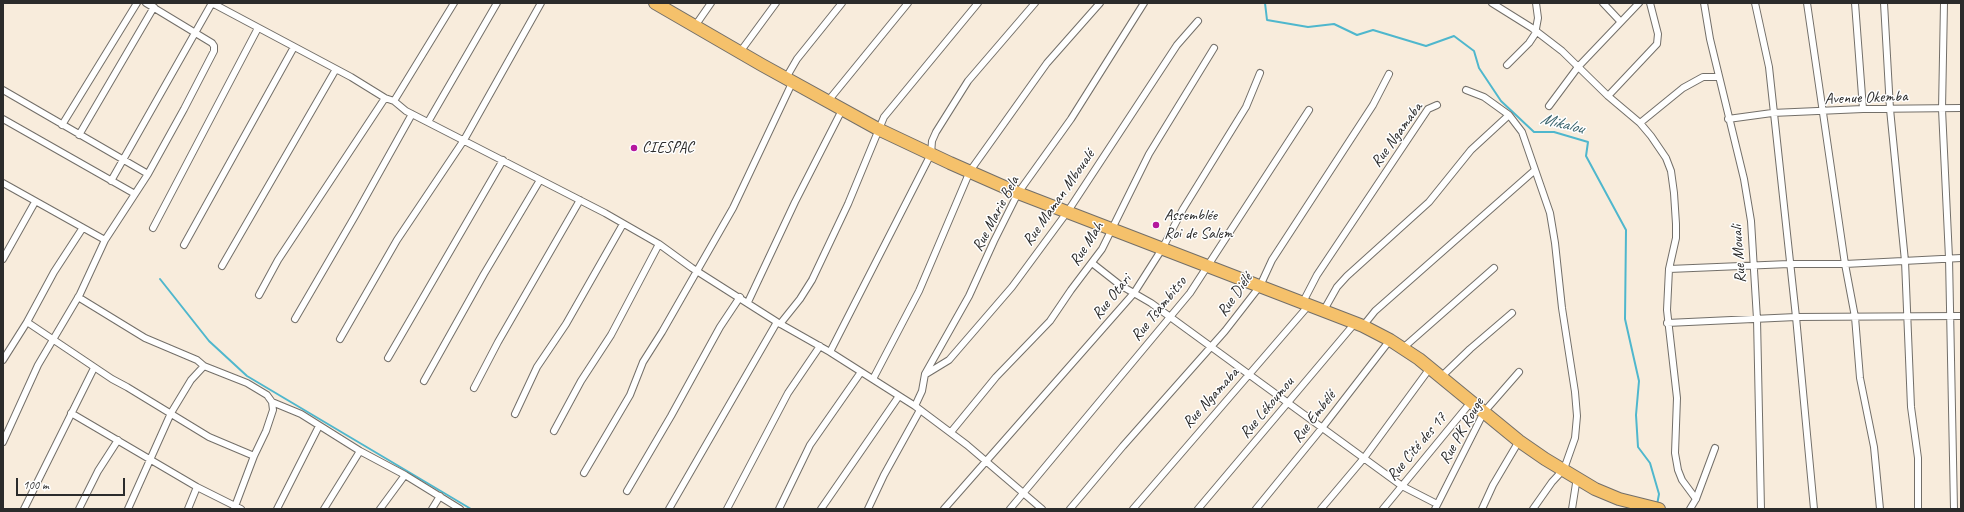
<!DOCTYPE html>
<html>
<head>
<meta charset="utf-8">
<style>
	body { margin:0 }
	#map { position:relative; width:1964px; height:512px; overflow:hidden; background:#f8ecdc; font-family:Caveat,sans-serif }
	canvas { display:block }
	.frame { position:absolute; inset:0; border:4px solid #2b2b2b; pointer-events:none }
	.scale { position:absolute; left:16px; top:478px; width:109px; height:18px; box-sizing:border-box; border:2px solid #2b2b2b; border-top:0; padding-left:5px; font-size:12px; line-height:14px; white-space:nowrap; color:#2b2b2b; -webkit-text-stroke:3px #fff; paint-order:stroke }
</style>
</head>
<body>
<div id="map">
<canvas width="1964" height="512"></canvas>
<div class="frame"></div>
<div class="scale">100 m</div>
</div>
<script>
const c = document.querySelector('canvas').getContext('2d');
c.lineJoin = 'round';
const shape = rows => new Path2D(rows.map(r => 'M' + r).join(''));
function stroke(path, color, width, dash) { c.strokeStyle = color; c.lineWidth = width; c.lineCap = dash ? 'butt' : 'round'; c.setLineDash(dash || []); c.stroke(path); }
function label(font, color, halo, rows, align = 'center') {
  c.font = font + ' Caveat,sans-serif'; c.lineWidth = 3; c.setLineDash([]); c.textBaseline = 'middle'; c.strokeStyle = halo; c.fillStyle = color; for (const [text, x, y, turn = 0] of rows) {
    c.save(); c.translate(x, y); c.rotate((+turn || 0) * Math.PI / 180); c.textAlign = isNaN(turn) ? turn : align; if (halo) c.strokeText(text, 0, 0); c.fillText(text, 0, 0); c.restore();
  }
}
stroke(shape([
	[1265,3,1267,20,1308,27,1334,24,1357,35,1373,30,1426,46,1454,36,1474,51,1479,68,1501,101,1534,132,1554,132,1588,142,1586,156,1626,230,1625,319,1639,381,1636,415,1638,447,1650,463,1659,494,1657,505],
	[160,279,209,341,247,376,471,509]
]), '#4fb7cd', 2);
const street = shape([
	[212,3,351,77,385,98,394,101,406,111,605,213,659,244,692,268,777,322,830,352,915,406,967,445,1042,509],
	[1492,3,1532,28,1562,51,1608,96,1640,123,1651,136,1666,158,1671,171,1674,193,1676,224,1676,238,1669,269,1667,310,1677,398,1675,453,1678,470,1682,480,1696,499],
	[1603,3,1620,21],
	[1704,3,1710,39,1744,179,1751,221,1757,319,1761,509],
	[1755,3,1769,67,1796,317,1814,509],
	[1807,3,1845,264,1855,317,1860,378,1874,447,1880,509],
	[1855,3,1863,109],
	[1884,3,1890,109,1905,261,1911,407,1918,458,1918,509],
	[1944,3,1942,109,1949,258,1954,509],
	[695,26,711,3],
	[740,52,776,3],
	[1507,65,1529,43,1535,34,1538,18,1536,3],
	[786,78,797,59,842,3],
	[3,90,148,174],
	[1466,90,1484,97,1509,115,1522,132,1550,213,1555,243,1562,308,1575,392,1577,416,1575,438,1564,469,1552,482,1533,509],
	[1608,96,1657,44,1658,34,1650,3],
	[394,101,454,3],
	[828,101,908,3],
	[1549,106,1578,67,1639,3],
	[3,119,135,194],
	[1728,119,1772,113,1863,109,1961,108],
	[428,122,497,3],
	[1640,123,1683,88,1703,77,1718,77],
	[62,125,137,3],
	[79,135,154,7],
	[111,181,212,3],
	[3,183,105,240],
	[153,228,258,28],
	[184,245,294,47],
	[3,259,35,202],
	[1092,263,1120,285,1151,303,1402,486,1437,504],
	[222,266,336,69],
	[1669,269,1789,264,1845,264,1961,258],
	[259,295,278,260,385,98],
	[78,297,145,338,197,360,204,366,247,383,267,395,272,402],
	[748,302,795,202,843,108],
	[1303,302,1317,275,1428,109,1437,105],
	[1324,310,1337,287,1347,276,1429,202,1471,150,1509,115],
	[295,319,355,216,412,114],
	[27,322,112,379,127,387,209,437,254,456],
	[1667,323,1796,317,1961,316],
	[780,324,800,299,812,280,848,204,884,117,978,3],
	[1363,326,1375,311,1535,170],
	[340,339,397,240,464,140,541,3],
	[1403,348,1494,268],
	[830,352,931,154,932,141,936,132,968,81,1035,3],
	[388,358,503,160],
	[3,360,27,322,54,272,82,229],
	[926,374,949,360,1012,287,1068,211,1177,45,1198,21],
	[1441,377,1470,349,1512,313],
	[873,379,919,291,970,171,1047,63,1100,3],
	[424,381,484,274,540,180],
	[474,388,498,342,580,200],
	[915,406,922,391,925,374,969,296,994,241,1018,193,1071,119,1144,3],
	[71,413,197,487,241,509],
	[515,414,537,367,566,324,623,224],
	[554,431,581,381,611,335,659,244],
	[951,432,996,377,1050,321,1071,290,1102,249,1149,154,1214,48],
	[3,442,38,365,80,294,105,240,148,174,184,109,214,51,214,46,212,43,146,3],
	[584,473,630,395,643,362,662,332,733,208,793,81],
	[627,491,671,416,720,327,740,297],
	[24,509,94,368],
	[79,509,98,471,118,440],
	[128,509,171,413,191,380,204,366],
	[188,509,197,487],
	[234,509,254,456,266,431,273,410,272,402,301,414,360,451,405,475,460,509],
	[277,509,319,426],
	[324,509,360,451],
	[380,509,405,475],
	[432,509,440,496],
	[669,509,777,322],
	[727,509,788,393,820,346],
	[779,509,810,445,861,372],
	[821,509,899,396],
	[868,509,884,475,920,410],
	[944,509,1134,293,1162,249,1183,209,1246,107,1260,73],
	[1010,509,1190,293,1309,110],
	[1070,509,1123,446,1225,331,1260,286,1272,260,1373,105,1389,74],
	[1133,509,1309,305],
	[1198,509,1355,323],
	[1256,509,1322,428,1390,340],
	[1321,509,1364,458,1430,368],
	[1383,509,1471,402],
	[1435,509,1484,412,1519,372],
	[1482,509,1493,485,1519,441],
	[1572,509,1577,477],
	[1690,509,1696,499,1715,448]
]);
const highway = shape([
	[655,3,762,65,878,129,950,163,1018,193,1363,326,1390,340,1419,359,1519,441,1545,459,1595,489,1619,499,1659,509]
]);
stroke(street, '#736f69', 8);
stroke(highway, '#736f69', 14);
stroke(street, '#fff', 6);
stroke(highway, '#f5c16b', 12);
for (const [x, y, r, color] of [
	[634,148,4,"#b5179e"],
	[1156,225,4,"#b5179e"]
]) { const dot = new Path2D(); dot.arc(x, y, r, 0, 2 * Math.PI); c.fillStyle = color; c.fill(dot); stroke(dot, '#fff', 1.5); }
label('16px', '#2b2b2b', '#fff', [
	["Avenue Okemba",1866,98,-2],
	["Rue Ngamaba",1397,135,-54],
	["Rue Maman Mboualé",1059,198,-55],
	["Rue Marie Bela",996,214,-62],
	["Rue Mah",1087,244,-57],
	["Rue Mouali",1739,254,-94],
	["Rue Diélé",1235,295,-55],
	["Rue Otari",1112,297,-51],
	["Rue Tsambitso",1159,309,-51],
	["Rue Ngamaba",1211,398,-48],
	["Rue Lékoumou",1267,408,-50],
	["Rue Embélé",1314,417,-52],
	["Rue PK Rouge",1462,431,-60],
	["Rue Cité des 17",1417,447,-50]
]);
label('16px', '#2b2b2b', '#fff', [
	["CIESPAC",642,148],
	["Assemblée",1164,216],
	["Roi de Salem",1164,234]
], 'left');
label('italic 17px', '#39636c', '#fff', [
	["Mikalou",1562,124,14]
]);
</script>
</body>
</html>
